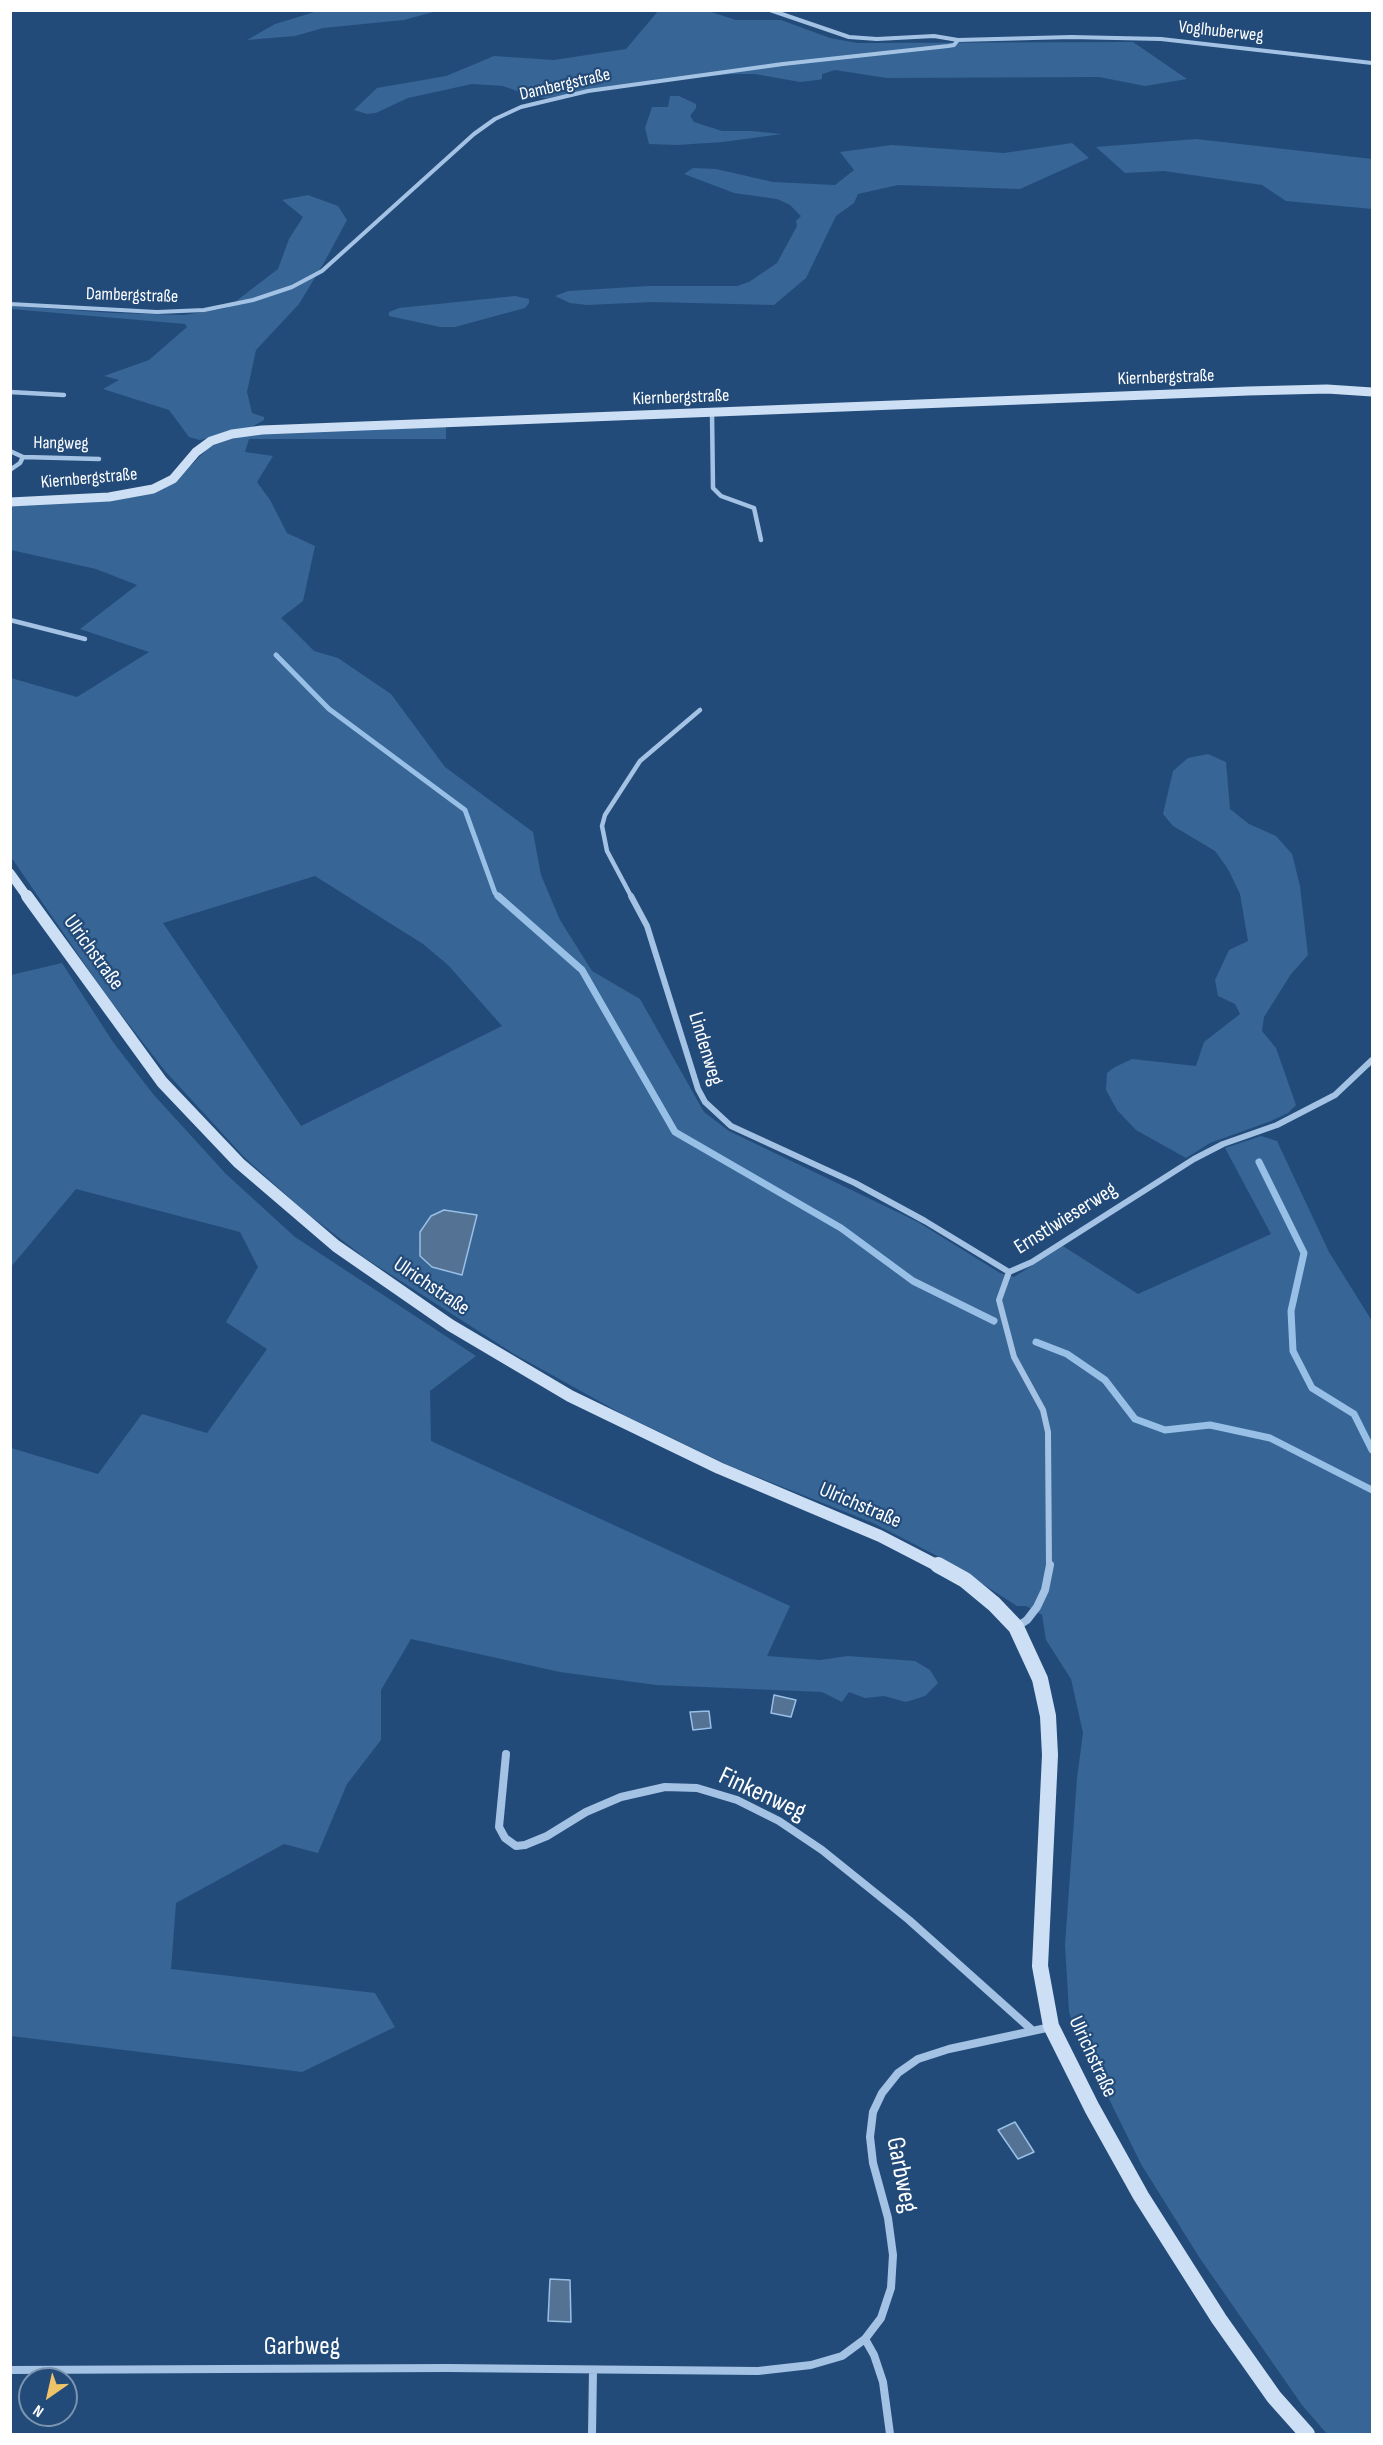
<!DOCTYPE html>
<html>
<head>
<meta charset="utf-8">
<style>
	body { margin:0 }
	#map { position:relative; width:1383px; height:2445px; overflow:hidden; background:#234b79; font-family:"Sofia Sans Condensed",sans-serif }
	canvas { display:block }
	.frame { position:absolute; inset:0; border:12px solid #fff; pointer-events:none }
	.north { position:absolute; left:18px; top:2367px; width:60px; height:60px; box-sizing:border-box; background:#234b79; border:2px solid #7b93af; border-radius:50%; rotate:214deg; font-size:16px; font-weight:700; line-height:24px; text-align:center; color:#fff }
	.north::after { content:''; display:block; margin:auto; width:21px; height:27px; background:#efc367; clip-path:polygon(50% 0,100% 100%,50% 72%,0 100%) }
</style>
</head>
<body>
<div id="map">
<canvas width="1383" height="2445"></canvas>
<div class="frame"></div>
<div class="north">N</div>
</div>
<script>
const c = document.querySelector('canvas').getContext('2d');
c.lineJoin = 'round';
function paint(path, color) { c.fillStyle = color; c.fill(path, 'evenodd'); }
const shape = rows => new Path2D(rows.map(r => 'M' + r).join(''));
function stroke(path, color, width, dash) { c.strokeStyle = color; c.lineWidth = width; c.lineCap = dash ? 'butt' : 'round'; c.setLineDash(dash || []); c.stroke(path); }
function label(font, color, halo, rows, align = 'center') {
  c.font = font + ' "Sofia Sans Condensed",sans-serif'; c.lineWidth = 4.5; c.setLineDash([]); c.textBaseline = 'middle'; c.strokeStyle = halo; c.fillStyle = color; for (const [text, x, y, turn = 0] of rows) {
    c.save(); c.translate(x, y); c.rotate((+turn || 0) * Math.PI / 180); c.textAlign = isNaN(turn) ? turn : align; if (halo) c.strokeText(text, 0, 0); c.fillText(text, 0, 0); c.restore();
  }
}
paint(shape([
	[321,10,437,10,437,11,404,20,323,28,295,36,247,40,275,24],
	[659,10,708,11,736,20,781,20,830,38,857,43,1133,42,1187,79,1145,86,1099,77,887,78,835,70,822,74,822,79,818,80,800,82,755,74,732,74,618,86,546,98,533,97,503,86,472,84,408,98,376,113,367,114,354,110,377,88,446,76,494,56,554,60,626,49],
	[670,96,679,96,696,104,696,108,690,116,694,122,722,131,751,131,782,134,723,142,677,145,649,144,645,128,652,107,668,107],
	[1196,139,1372,159,1372,209,1286,201,1262,185,1164,171,1125,173,1096,147],
	[1072,143,1089,158,1020,189,898,185,858,194,854,203,836,216,806,278,774,305,653,302,587,305,570,303,555,296,568,291,648,286,737,286,749,282,777,263,797,226,796,221,801,216,790,205,777,199,734,193,684,174,693,168,716,169,773,182,835,185,854,170,840,152,892,145,1004,153],
	[308,195,338,206,347,220,325,261,299,304,256,350,247,392,252,413,264,417,264,420,250,428,200,440,189,437,169,410,103,389,119,380,104,376,149,360,187,327,185,324,11,309,10,306,114,313,184,315,227,308,278,269,289,239,303,217,282,200],
	[515,296,529,299,529,303,525,308,455,327,440,327,389,316,389,312,399,308],
	[446,425,446,439,249,439,245,452,273,456,257,482,270,500,287,533,315,546,303,601,281,618,314,651,338,658,391,694,445,767,533,832,541,875,560,920,592,971,640,999,704,1112,729,1131,918,1222,1000,1273,1014,1277,1063,1246,1138,1294,1271,1234,1225,1148,1261,1136,1277,1141,1329,1252,1372,1321,1372,2434,1327,2434,1302,2405,1199,2257,1141,2164,1075,2030,1069,2012,1065,1945,1077,1778,1083,1733,1071,1679,1046,1640,1042,1615,1026,1606,1017,1606,945,1560,873,1523,730,1466,624,1415,514,1354,365,1258,303,1210,244,1157,165,1071,106,995,11,857,11,678,77,697,149,652,80,629,137,585,96,569,11,550,10,505,60,503,174,483,211,445,221,441,250,434],
	[315,876,423,944,448,965,502,1026,301,1126,163,923],
	[1208,754,1226,762,1230,809,1249,824,1276,836,1292,854,1300,886,1308,955,1291,974,1264,1017,1262,1031,1276,1048,1296,1105,1288,1113,1271,1121,1210,1143,1186,1158,1136,1130,1117,1110,1106,1090,1107,1073,1115,1067,1132,1059,1196,1066,1204,1042,1240,1014,1235,1004,1218,996,1215,980,1229,950,1248,941,1240,894,1228,869,1215,851,1173,826,1163,814,1173,771,1188,758],
	[62,963,113,1042,153,1094,226,1174,295,1237,476,1356,430,1391,431,1441,790,1606,767,1656,820,1660,848,1656,915,1661,930,1670,938,1683,925,1696,906,1702,884,1696,865,1698,849,1692,842,1702,822,1692,656,1685,560,1672,411,1639,381,1690,381,1740,347,1784,318,1853,284,1844,176,1903,171,1969,375,1993,395,2027,302,2072,11,2036,11,1448,98,1474,142,1414,207,1433,267,1349,226,1322,258,1267,240,1232,76,1189,11,1267,11,975]
]), '#366596');
const water = shape([
	[444,1210,477,1215,462,1275,432,1267,420,1256,420,1232,431,1216,444,1210],
	[774,1695,796,1700,791,1717,771,1713,774,1695],
	[709,1711,711,1728,693,1730,690,1712,709,1711],
	[1015,2122,1034,2152,1018,2159,998,2130,1015,2122],
	[550,2279,570,2280,571,2322,548,2321,550,2279]
]);
paint(water, '#547294');
stroke(water, '#98bfe5', 1.5);
stroke(shape([
	[276,655,329,709,465,810,495,893,500,898]
]), '#98bfe5', 5);
stroke(shape([
	[498,896,582,970,675,1132,841,1228,913,1281,994,1321],
	[1259,1162,1304,1253,1291,1311,1293,1351,1312,1388,1354,1414,1372,1450],
	[1036,1342,1067,1354,1105,1380,1135,1419,1165,1430,1210,1425,1270,1438,1372,1490]
]), '#98bfe5', 7);
stroke(shape([
	[958,40,1071,37,1161,39,1372,63],
	[10,304,157,312,204,310,253,300,292,287,322,271,474,134,495,119,521,107,588,91,783,64,948,46,954,45,958,40,934,36,877,39,849,37,770,10]
]), '#a4c3e4', 4);
stroke(shape([
	[10,392,64,395],
	[712,413,713,488,721,496,754,508,761,540],
	[10,451,23,457,20,463,10,470],
	[23,457,99,459],
	[10,620,85,639],
	[632,898,607,851,602,826,605,815,640,761,700,710]
]), '#a4c3e4', 4.5);
stroke(shape([
	[631,896,647,926,698,1089,705,1102,731,1126,855,1183,925,1221,1009,1272],
	[1049,1567,1048,1432,1043,1410,1014,1357,999,1300,1009,1272,1032,1262,1194,1159,1223,1144,1277,1125,1335,1095,1372,1060]
]), '#a4c3e4', 6);
stroke(shape([
	[1018,1626,1027,1620,1037,1607,1045,1590,1050,1565],
	[506,1754,499,1827,505,1838,516,1846,525,1845,547,1836,586,1812,621,1797,665,1787,697,1788,737,1800,779,1821,822,1850,909,1920,1032,2030],
	[865,2339,874,2355,883,2382,890,2434],
	[10,2370,447,2368,758,2371,811,2365,842,2356,865,2339,881,2318,891,2288,893,2255,888,2218,873,2163,870,2137,873,2112,882,2093,898,2073,918,2059,949,2049,1051,2027],
	[592,2434,593,2370]
]), '#a4c3e4', 8);
stroke(shape([
	[10,502,109,497,153,489,173,479,196,452,211,441,232,434,262,430,1248,391,1327,389,1372,392],
	[10,873,28,898]
]), '#cddff4', 9);
stroke(shape([
	[27,896,162,1082,239,1163,336,1246,450,1325,570,1396,719,1468,880,1536,940,1567]
]), '#cddff4', 12);
stroke(shape([
	[938,1565,965,1580,994,1604,1016,1627,1040,1679,1048,1716,1050,1755,1040,1966,1051,2026,1092,2108,1141,2196,1219,2319,1274,2397,1307,2434]
]), '#cddff4', 16);
label('18px', '#fff', '#234b79', [
	["Voglhuberweg",1221,32,6],
	["Dambergstraße",565,85,-13],
	["Dambergstraße",132,296,2],
	["Kiernbergstraße",1166,378,-2],
	["Kiernbergstraße",681,398,-2],
	["Hangweg",61,444,1],
	["Kiernbergstraße",89,479,-5]
]);
label('21px', '#fff', '#234b79', [
	["Ulrichstraße",93,953,54],
	["Lindenweg",705,1049,73],
	["Ernstlwieserweg",1066,1219,-32],
	["Ulrichstraße",431,1287,34],
	["Ulrichstraße",860,1506,23],
	["Ulrichstraße",1092,2057,65]
]);
label('26px', '#fff', '#234b79', [
	["Finkenweg",762,1795,25],
	["Garbweg",901,2175,79],
	["Garbweg",302,2347]
]);
</script>
</body>
</html>
